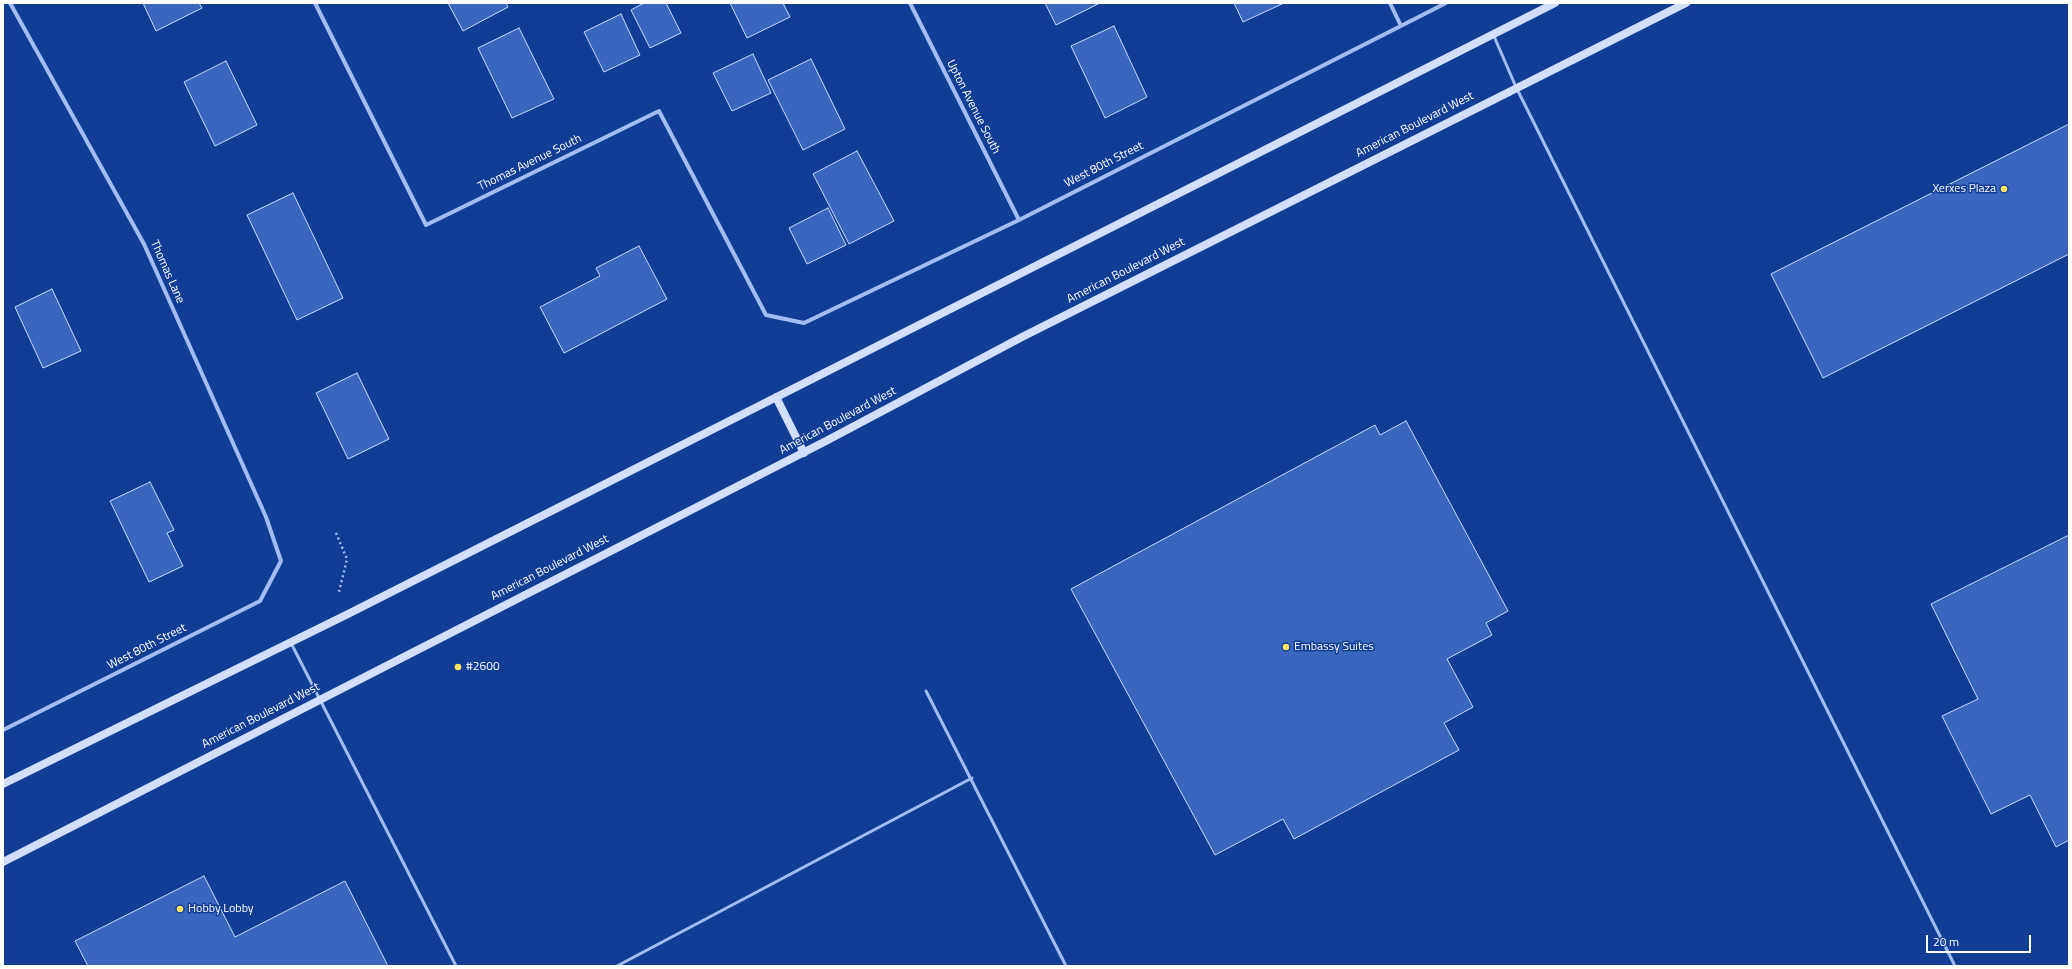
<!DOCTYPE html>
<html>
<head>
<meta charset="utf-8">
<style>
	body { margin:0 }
	#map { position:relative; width:2072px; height:969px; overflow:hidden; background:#123d95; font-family:"Titillium Web",sans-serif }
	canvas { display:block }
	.frame { position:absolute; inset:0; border:4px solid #fff; pointer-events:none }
	.scale { position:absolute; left:1926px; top:935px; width:105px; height:18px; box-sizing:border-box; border:2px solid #fff; border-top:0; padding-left:5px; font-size:12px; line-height:14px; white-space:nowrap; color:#fff; -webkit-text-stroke:3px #123d95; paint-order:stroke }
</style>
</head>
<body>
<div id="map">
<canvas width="2072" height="969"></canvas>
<div class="frame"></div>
<div class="scale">20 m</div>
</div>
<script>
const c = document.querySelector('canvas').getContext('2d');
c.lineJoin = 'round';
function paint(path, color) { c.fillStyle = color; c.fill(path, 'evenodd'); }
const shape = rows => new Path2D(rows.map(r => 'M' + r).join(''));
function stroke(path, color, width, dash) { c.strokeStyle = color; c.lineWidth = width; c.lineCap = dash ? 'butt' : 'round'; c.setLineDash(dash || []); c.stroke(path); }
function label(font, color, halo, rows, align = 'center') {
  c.font = font + ' "Titillium Web",sans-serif'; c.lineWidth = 3; c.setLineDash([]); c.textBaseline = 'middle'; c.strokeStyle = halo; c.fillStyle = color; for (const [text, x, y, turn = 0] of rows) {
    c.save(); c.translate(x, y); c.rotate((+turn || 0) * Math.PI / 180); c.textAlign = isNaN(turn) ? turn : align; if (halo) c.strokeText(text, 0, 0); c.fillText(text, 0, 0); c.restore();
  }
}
const building = shape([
	[143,3,199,3,202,8,156,31,143,3],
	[448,3,506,3,508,7,463,31,448,3],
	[644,3,666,3,681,33,650,48,631,10,644,3],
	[730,3,783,3,790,17,747,38,730,3],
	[1045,3,1100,3,1056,25,1045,3],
	[1234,3,1284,3,1243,22,1234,3],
	[621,14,640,55,604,72,584,32,621,14],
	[1114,26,1147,97,1105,118,1071,46,1114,26],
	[519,28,554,99,512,118,478,48,519,28],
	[753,54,771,93,732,111,713,73,753,54],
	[811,59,845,129,803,150,768,80,811,59],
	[226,61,257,125,215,146,184,82,226,61],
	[2069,124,2069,254,1823,378,1771,274,2069,124],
	[857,151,894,221,849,244,813,174,857,151],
	[293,193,343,298,297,320,247,215,293,193],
	[828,208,846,245,807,264,789,228,828,208],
	[639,246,667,299,564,353,540,307,600,276,596,268,639,246],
	[52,289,81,351,43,368,15,307,52,289],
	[357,373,389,439,348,459,316,393,357,373],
	[1406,421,1508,611,1486,623,1492,635,1447,659,1473,707,1444,723,1459,750,1294,839,1283,819,1215,855,1071,589,1375,425,1380,435,1406,421],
	[150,482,174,530,167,533,183,566,149,582,110,501,150,482],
	[2069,535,2069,840,2056,847,2030,795,1991,814,1942,716,1978,699,1931,604,2069,535],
	[204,876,235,937,345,881,388,966,88,966,75,941,204,876]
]);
paint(building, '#3b66bd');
stroke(building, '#c9dbfd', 1);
stroke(shape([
	[336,533,347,559,339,592]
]), '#a2bdf3', 2.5, [2, 3]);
stroke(shape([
	[1493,34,1516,87,1955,966],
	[291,643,456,966],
	[926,691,1066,966],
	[617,966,972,778]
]), '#a2bdf3', 3);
stroke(shape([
	[315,3,426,225,659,111,766,315,804,323,1019,220,1446,3],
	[910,3,1019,220],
	[1390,3,1401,26],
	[3,730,260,601,281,561,266,517,144,244,10,3]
]), '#a2bdf3', 4);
stroke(shape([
	[776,397,804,453],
	[3,784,350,613,1555,3],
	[3,862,826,441,1022,337,1686,3]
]), '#d1dffd', 8);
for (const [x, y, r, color] of [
	[2004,189,4,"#ffe463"],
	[1286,647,4,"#ffe463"],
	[458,667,4,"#ffe463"],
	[180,909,4,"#ffe463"]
]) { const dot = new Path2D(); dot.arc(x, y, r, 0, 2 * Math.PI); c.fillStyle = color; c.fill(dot); stroke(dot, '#123d95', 1.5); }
label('12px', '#fff', '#123d95', [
	["Upton Avenue South",973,107,63],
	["American Boulevard West",1415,125,-27],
	["Thomas Avenue South",530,163,-26],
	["West 80th Street",1104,165,-27],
	["American Boulevard West",1126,271,-27],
	["Thomas Lane",167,272,66],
	["American Boulevard West",838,421,-28],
	["American Boulevard West",550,568,-27],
	["West 80th Street",147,647,-27],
	["American Boulevard West",261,716,-27]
]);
label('12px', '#fff', '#123d95', [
	["Xerxes Plaza",1996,189,"right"],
	["Embassy Suites",1294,647],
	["#2600",466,667],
	["Hobby Lobby",188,909]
], 'left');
</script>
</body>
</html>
